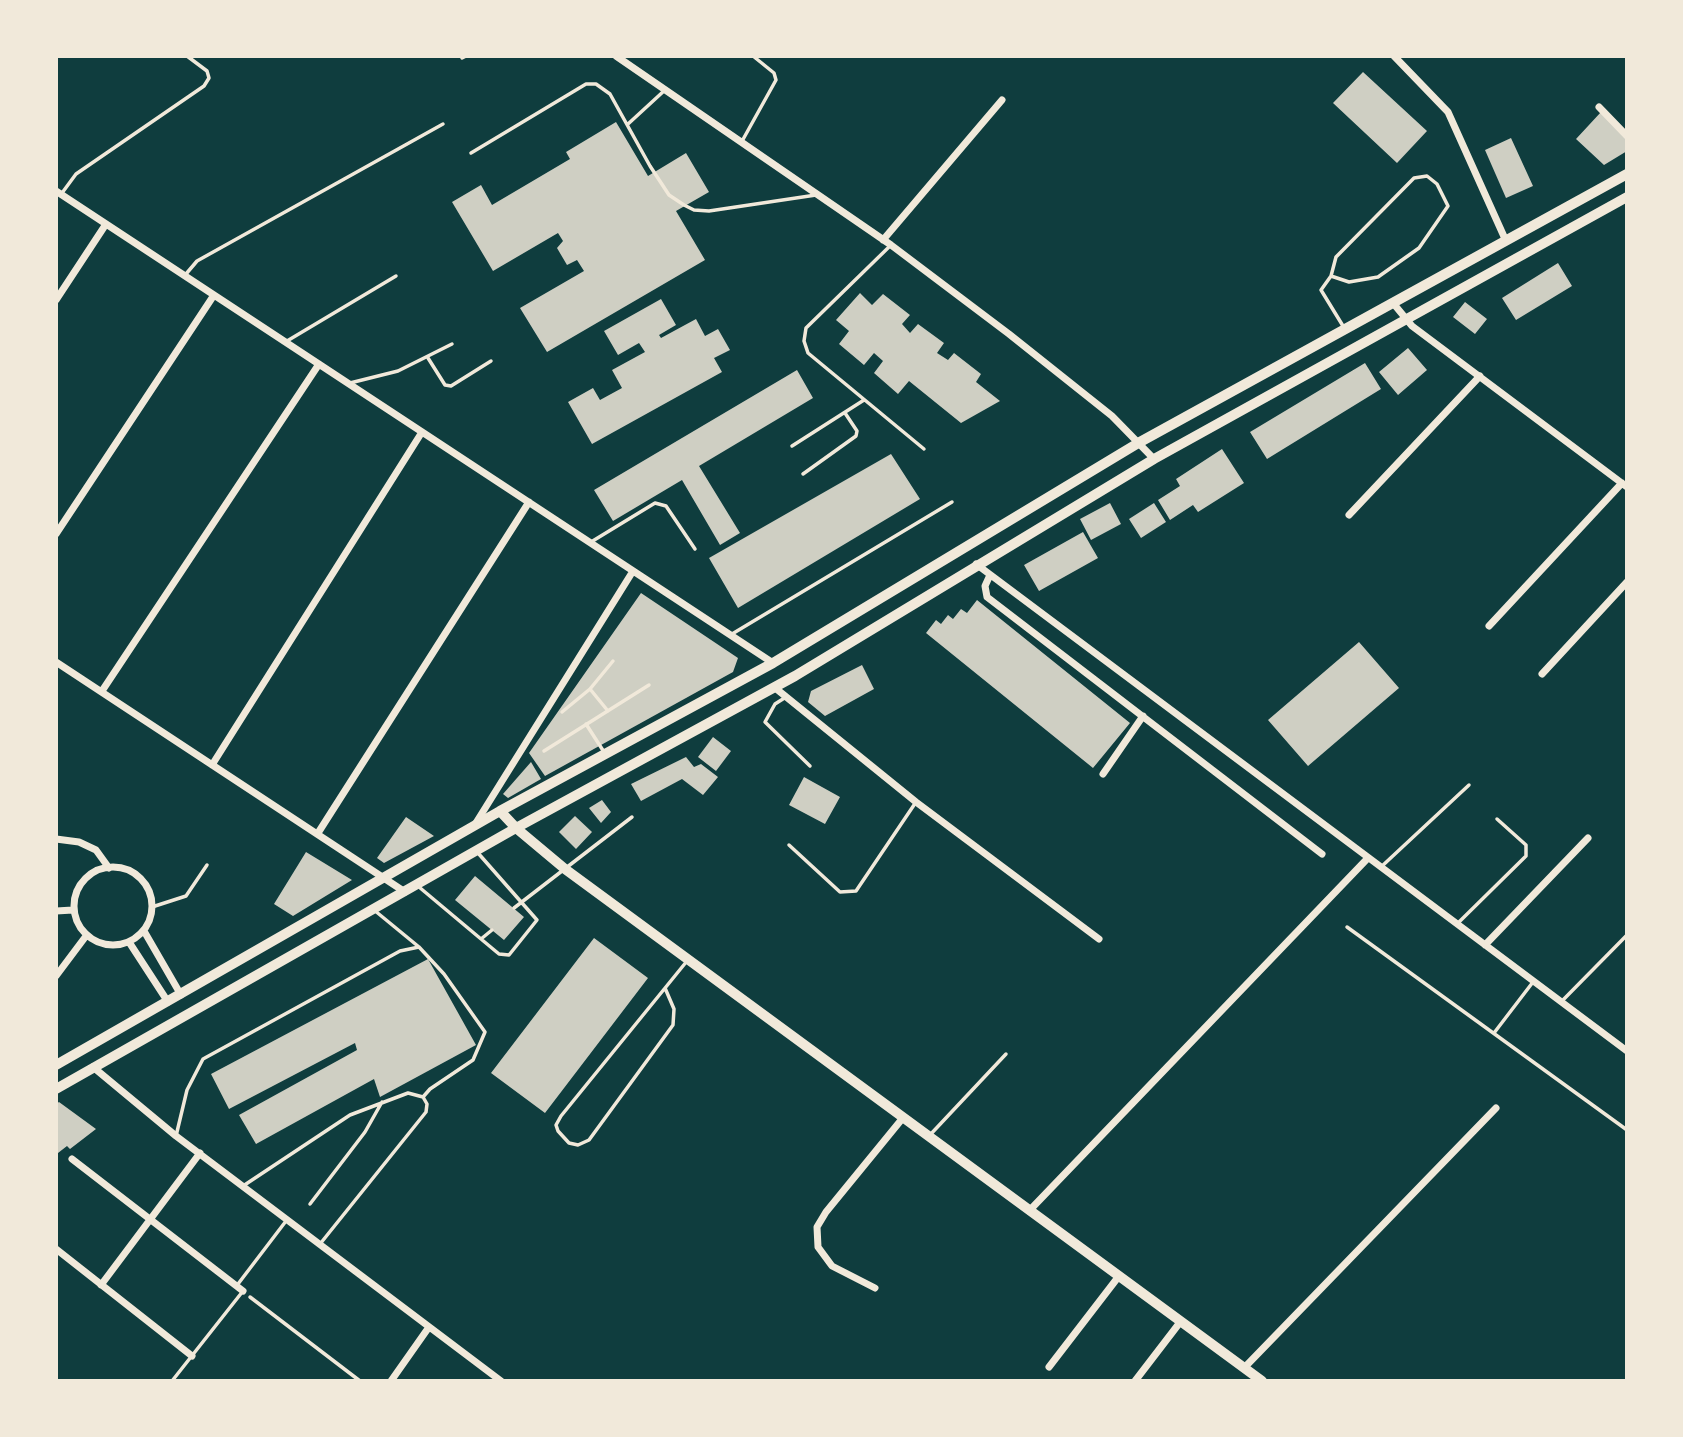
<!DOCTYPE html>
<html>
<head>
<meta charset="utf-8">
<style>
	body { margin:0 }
	#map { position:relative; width:1683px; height:1437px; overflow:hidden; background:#0f3d3e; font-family:"Public Sans",sans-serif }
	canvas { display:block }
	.frame { position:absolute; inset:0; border:58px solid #f1e9da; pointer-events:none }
</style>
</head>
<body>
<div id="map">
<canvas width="1683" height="1437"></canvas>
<div class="frame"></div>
</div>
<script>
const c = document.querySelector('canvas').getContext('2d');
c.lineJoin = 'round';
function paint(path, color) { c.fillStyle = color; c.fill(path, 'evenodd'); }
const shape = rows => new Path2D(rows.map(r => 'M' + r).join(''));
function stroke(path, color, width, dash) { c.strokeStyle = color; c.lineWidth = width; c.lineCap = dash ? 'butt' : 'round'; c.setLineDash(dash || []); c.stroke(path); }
paint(shape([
	[1363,72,1427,131,1397,163,1333,103],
	[1601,112,1627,137,1627,151,1604,165,1576,139],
	[616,122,648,176,686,153,709,192,676,211,705,260,547,352,520,308,584,271,577,260,567,265,557,248,563,241,558,233,493,271,452,202,481,185,492,205,570,159,566,152],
	[1511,138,1533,186,1506,198,1485,150],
	[1558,263,1572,286,1516,320,1502,298],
	[860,293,872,305,883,294,910,315,902,324,910,333,918,324,944,343,937,353,948,360,954,353,981,374,976,382,1000,401,961,423,909,381,898,394,874,373,883,361,874,353,864,365,839,344,849,331,836,320],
	[661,299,676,325,659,335,661,338,696,319,705,336,718,329,730,350,714,358,722,372,592,444,568,402,593,388,600,400,622,388,612,370,645,352,639,343,618,355,604,331],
	[1465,302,1487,319,1475,334,1453,317],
	[1408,348,1427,370,1398,395,1379,372],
	[1365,363,1381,389,1267,459,1250,432],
	[797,370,813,398,699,466,740,533,720,545,682,480,613,521,594,490],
	[1222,449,1244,483,1198,512,1193,505,1170,520,1158,500,1180,486,1176,479],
	[891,454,920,499,738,608,709,558],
	[1110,503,1121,524,1091,540,1080,519],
	[1154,503,1166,522,1141,538,1129,519],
	[1083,532,1098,558,1039,591,1024,565],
	[641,593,738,658,733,672,545,776,529,753],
	[977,600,1130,723,1093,768,926,633,936,620,941,624,948,615,953,619,961,609,967,613],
	[1359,642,1399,688,1308,766,1268,720],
	[862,665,874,689,825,716,808,702,811,691],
	[713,737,731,751,716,771,698,757],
	[686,757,694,767,701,764,718,777,703,795,682,779,641,801,631,784],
	[531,762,541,779,508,798,503,794],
	[804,777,840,797,825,824,789,805],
	[602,800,611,812,601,823,589,808],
	[575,816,592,832,576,849,559,832],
	[406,817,434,836,384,863,377,858],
	[306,852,352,880,293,916,274,904],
	[475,876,524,917,504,940,455,900],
	[594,938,648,978,545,1113,491,1073],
	[428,959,476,1045,380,1097,374,1079,256,1144,239,1115,357,1050,355,1043,229,1109,211,1074],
	[59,1102,96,1129,70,1149,67,1146,58,1153,56,1104]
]), '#cfcfc3');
stroke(shape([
	[250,1297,360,1381]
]), '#f1e9da', 3.5);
stroke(shape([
	[462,58,466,56],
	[628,124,665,90],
	[741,143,776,80,774,73,753,56],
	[471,153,586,84,596,84,610,94,650,166,669,195,684,205,694,210,709,211,816,195],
	[62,193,76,174,204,86,209,78,207,71,187,56],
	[891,245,806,328,804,341,808,353,924,449],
	[186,274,197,261,443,124],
	[1331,276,1349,282,1378,277,1419,248,1448,206,1437,184,1427,176,1414,178,1336,257,1331,276,1321,290,1343,326],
	[287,341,396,276],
	[428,358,445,385,451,386,491,361],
	[350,383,398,371,452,344],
	[792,446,864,400],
	[803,474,856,436,857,431,845,413],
	[591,542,655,503,666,506,695,549],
	[732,634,952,502],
	[590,689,608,711],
	[786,697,775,704,765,722,810,766],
	[562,712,590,689,613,661],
	[586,724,604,752],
	[544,751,649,685],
	[789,845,840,892,856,891,916,802],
	[478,853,537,920,509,955,499,954,481,939],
	[1381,867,1469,785],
	[419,887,481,939,492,930],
	[152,907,186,896,207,865],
	[514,908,632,817],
	[374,910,419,947,444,974,485,1032,473,1060,430,1089,423,1097],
	[1458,923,1526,856,1526,845,1497,819],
	[1347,927,1627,1130],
	[665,988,674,1009,673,1025,589,1140,578,1145,569,1143,558,1131,556,1125,561,1116,687,961],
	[1562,1001,1627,935],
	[1494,1033,1533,982],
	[176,1136,187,1090,203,1059,400,951,419,947],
	[929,1136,1006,1054],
	[243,1186,350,1115,408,1093,423,1097,427,1104,426,1112,320,1244],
	[310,1204,365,1132,382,1102],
	[238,1284,286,1221],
	[172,1381,243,1291]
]), '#f1e9da', 3.5);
stroke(shape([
	[616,56,891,245,1009,334,1112,416,1154,459],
	[1394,56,1448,112,1506,241],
	[1599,107,1627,136],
	[56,191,773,663],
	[883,240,1002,100],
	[56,300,106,224],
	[1393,303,1412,326,1627,487],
	[1349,515,1480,376],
	[56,534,214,295],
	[976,564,1627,1051],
	[990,575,985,586,987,597,1322,854],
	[1489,626,1622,483],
	[56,662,405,892],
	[1542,674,1627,582],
	[774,687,916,802,1099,939],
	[102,691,319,364],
	[212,765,422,432],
	[1103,774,1143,716],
	[474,826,633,571],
	[318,833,529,502],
	[56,839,79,842,96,850,109,868],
	'74 906a39 39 0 1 1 78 0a39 39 0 1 1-78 0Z',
	[56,911,73,910],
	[144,931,181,995],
	[129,942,168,1002],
	[1485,945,1588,838],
	[56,976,86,936],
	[93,1067,176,1136,501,1381],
	[72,1159,243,1291],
	[1029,1211,1367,859],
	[56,1249,192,1356],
	[101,1285,200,1153],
	[875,1288,832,1266,818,1247,817,1227,826,1212,902,1119],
	[1049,1367,1119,1276],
	[1244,1368,1496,1108],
	[391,1381,429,1327],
	[1135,1381,1181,1321]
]), '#f1e9da', 7);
stroke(shape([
	[500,811,516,828,565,869,1262,1381],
	[56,1065,500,811,773,663,1140,442,1627,174],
	[56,1089,516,828,795,676,1154,459,1627,197]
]), '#f1e9da', 10);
</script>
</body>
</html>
